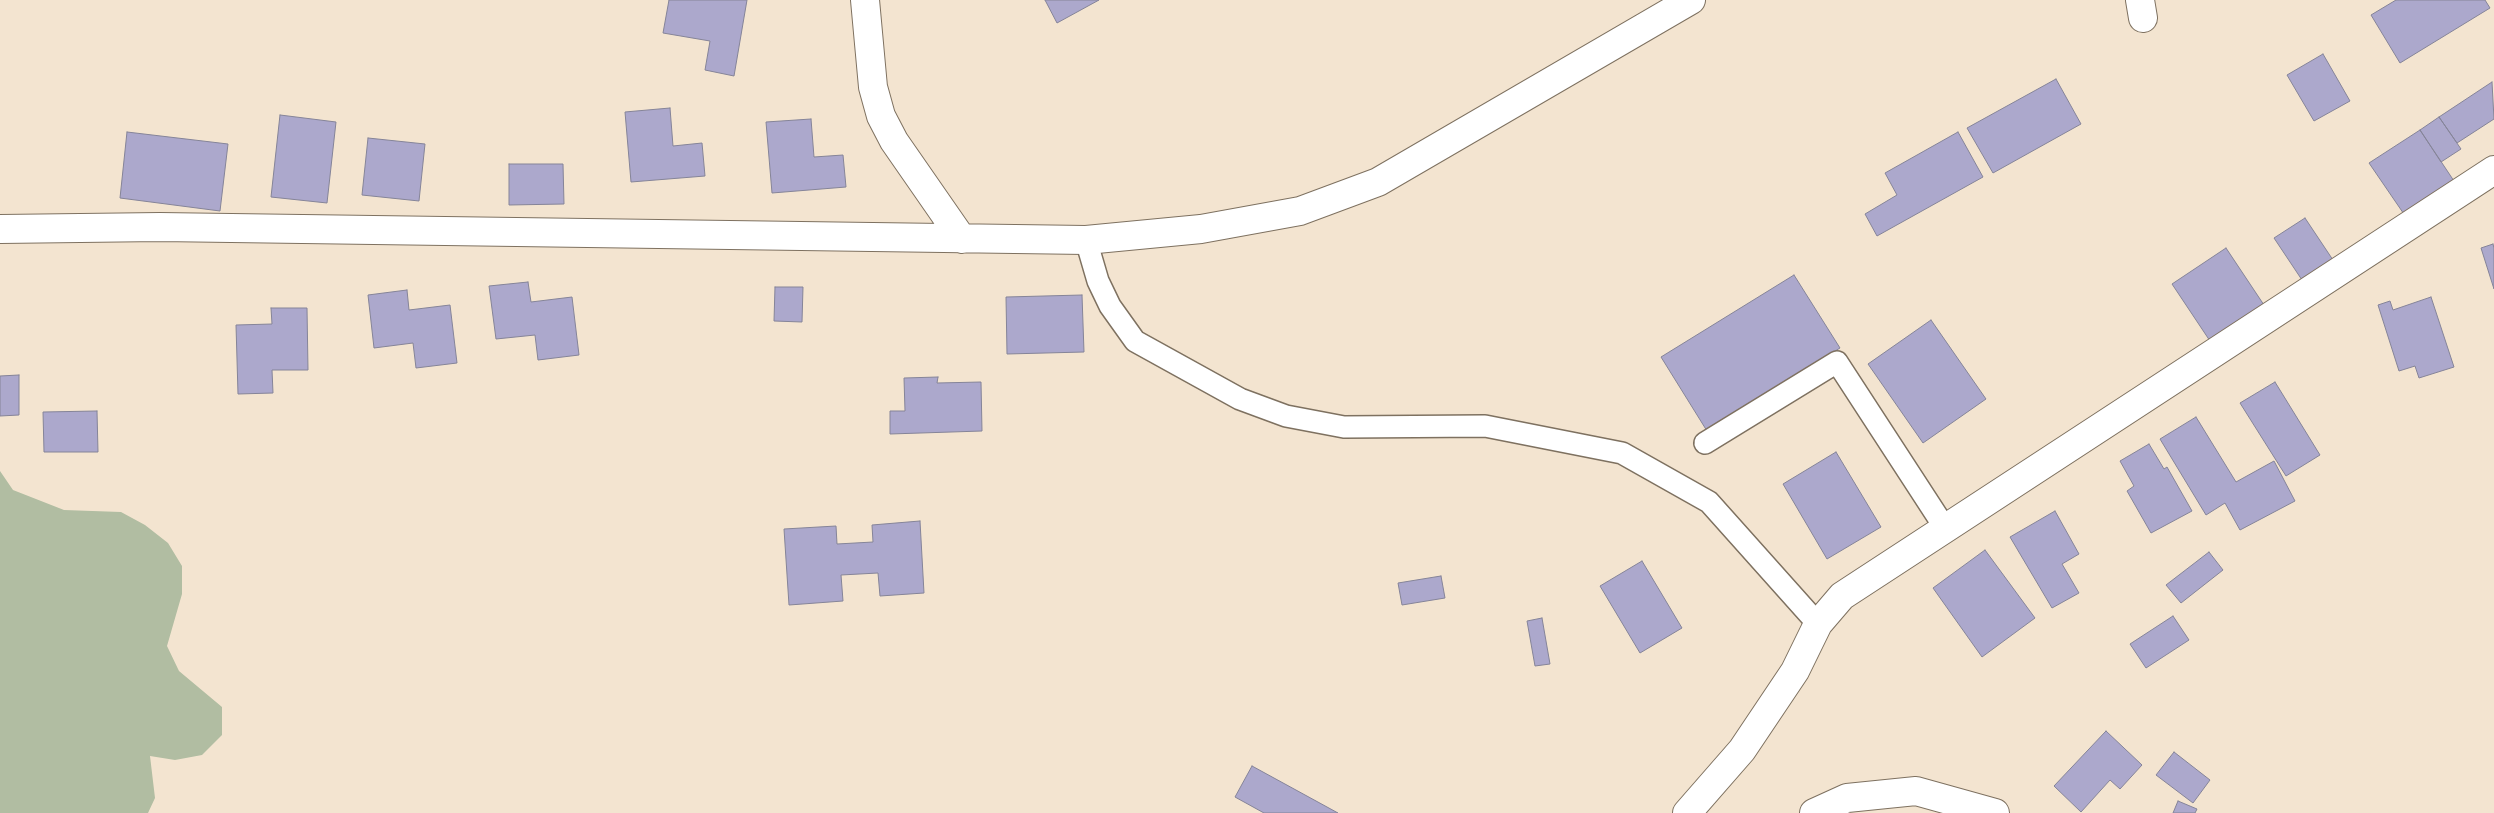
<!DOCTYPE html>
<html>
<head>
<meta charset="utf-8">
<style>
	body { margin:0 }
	canvas { display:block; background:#f3e4d0 }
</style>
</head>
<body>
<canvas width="2494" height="813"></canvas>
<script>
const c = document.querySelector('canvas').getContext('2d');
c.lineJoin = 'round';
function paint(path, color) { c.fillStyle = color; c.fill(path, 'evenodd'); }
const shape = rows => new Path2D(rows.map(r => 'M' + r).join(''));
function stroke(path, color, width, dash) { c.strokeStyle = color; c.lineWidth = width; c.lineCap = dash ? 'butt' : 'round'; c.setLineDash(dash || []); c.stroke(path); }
paint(shape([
	[0,471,13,490,64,510,121,512,145,525,168,543,182,566,182,594,167,646,179,671,222,707,222,735,202,755,175,760,150,756,155,798,148,813,0,813]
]), '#b1bda2');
const building = shape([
	[669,0,747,0,734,76,705,70,710,41,663,33,669,0],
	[1045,0,1099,0,1057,23,1045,0],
	[2396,0,2485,0,2490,8,2400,63,2371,15,2396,0],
	[2323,54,2350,101,2314,121,2287,75,2323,54],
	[2056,79,2081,124,1993,173,1967,128,2056,79],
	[2492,82,2494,119,2457,143,2439,117,2492,82],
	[670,108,673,146,702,143,705,176,631,182,625,112,670,108],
	[280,115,336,122,327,203,271,197,280,115],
	[2439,117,2461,149,2441,162,2420,130,2439,117],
	[811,119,814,157,843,155,846,187,772,193,766,122,811,119],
	[2420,130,2458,187,2408,220,2369,163,2420,130],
	[127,132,228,144,220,211,120,198,127,132],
	[1958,132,1983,177,1877,236,1865,214,1897,195,1885,173,1958,132],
	[368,138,425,144,419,201,362,195,368,138],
	[509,164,563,164,564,204,509,205,509,164],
	[2305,218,2337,266,2306,286,2274,238,2305,218],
	[2493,244,2494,248,2494,289,2481,248,2493,244],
	[2226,248,2268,311,2214,347,2172,284,2226,248],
	[1794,275,1840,348,1707,431,1661,357,1794,275],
	[528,282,531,302,572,297,579,355,538,360,535,335,496,339,489,286,528,282],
	[775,287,803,287,802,322,774,321,775,287],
	[407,290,409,310,450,305,457,363,416,368,413,343,374,348,368,295,407,290],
	[1082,295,1084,352,1007,354,1006,297,1082,295],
	[2431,297,2454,367,2419,378,2415,366,2399,371,2378,305,2390,301,2393,310,2431,297],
	[271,308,307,308,308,370,272,370,273,393,238,394,236,325,272,324,271,308],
	[1931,320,1986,399,1923,443,1868,364,1931,320],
	[19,375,19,415,0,416,0,376,19,375],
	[938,377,937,383,981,382,982,431,890,434,890,411,905,411,904,378,938,377],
	[2275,382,2320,455,2286,476,2240,403,2275,382],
	[97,411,98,452,44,452,43,412,97,411],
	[2196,417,2236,482,2274,461,2295,501,2240,530,2225,503,2206,515,2160,439,2196,417],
	[2149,444,2164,469,2167,467,2192,511,2151,533,2127,491,2134,486,2120,461,2149,444],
	[1836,452,1881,527,1827,559,1783,484,1836,452],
	[2055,511,2079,554,2062,564,2079,593,2052,608,2010,537,2055,511],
	[920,521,924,593,880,596,878,573,841,575,843,601,789,605,784,529,836,526,837,544,873,542,872,525,920,521],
	[1985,550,2035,618,1982,657,1933,588,1985,550],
	[2209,552,2223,570,2181,603,2166,585,2209,552],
	[1642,561,1682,628,1640,653,1600,586,1642,561],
	[1441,576,1445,598,1402,605,1398,583,1441,576],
	[2173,616,2189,640,2146,668,2130,644,2173,616],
	[1542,618,1550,664,1535,666,1527,621,1542,618],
	[2106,731,2142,765,2120,789,2110,780,2081,812,2054,786,2106,731],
	[2174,752,2210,780,2193,803,2156,775,2174,752],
	[1252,766,1338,813,1264,813,1235,797,1252,766],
	[2178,801,2197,809,2195,813,2173,813,2178,801]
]);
paint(building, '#aca8cc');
stroke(building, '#858498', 1);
const lane = shape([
	[1086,240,1098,281,1110,306,1135,341,1240,399,1286,416,1344,427,1485,426,1622,453,1709,502,1818,624],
	[1705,443,1837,362,1945,528]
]);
const street = shape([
	[865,0,873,87,881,116,894,141,962,239],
	[2140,0,2143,18],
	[0,229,160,227,1086,240,1201,229,1300,211,1378,182,1691,0],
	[1687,813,1742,750,1795,671,1818,624,1842,596,2494,170],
	[1814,813,1847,798,1916,791,1995,813]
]);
stroke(lane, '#7e7160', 24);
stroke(street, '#7e7160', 30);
stroke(lane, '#fff', 21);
stroke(street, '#fff', 28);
</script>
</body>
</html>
